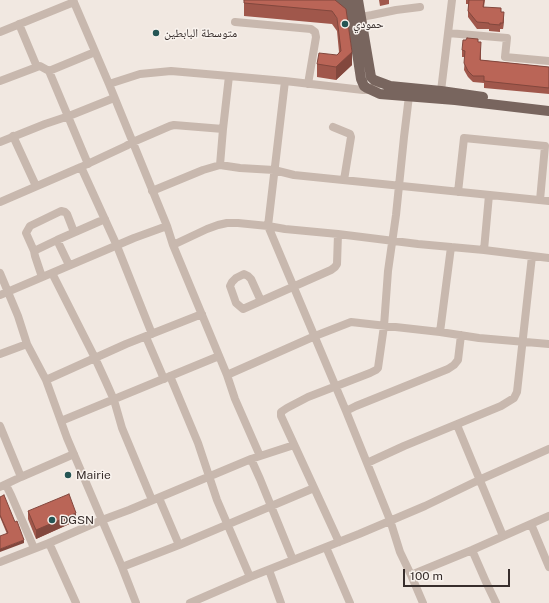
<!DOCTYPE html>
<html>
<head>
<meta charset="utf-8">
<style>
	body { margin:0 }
	#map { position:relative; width:549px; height:603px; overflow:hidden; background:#f1e8e1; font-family:"Public Sans",sans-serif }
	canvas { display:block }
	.scale { position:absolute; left:403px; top:569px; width:107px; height:18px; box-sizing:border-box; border:2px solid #382e2c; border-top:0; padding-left:5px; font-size:12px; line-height:14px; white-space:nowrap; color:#382e2c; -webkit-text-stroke:3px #f9f3ee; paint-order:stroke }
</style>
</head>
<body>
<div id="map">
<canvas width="549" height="603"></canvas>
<div class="scale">100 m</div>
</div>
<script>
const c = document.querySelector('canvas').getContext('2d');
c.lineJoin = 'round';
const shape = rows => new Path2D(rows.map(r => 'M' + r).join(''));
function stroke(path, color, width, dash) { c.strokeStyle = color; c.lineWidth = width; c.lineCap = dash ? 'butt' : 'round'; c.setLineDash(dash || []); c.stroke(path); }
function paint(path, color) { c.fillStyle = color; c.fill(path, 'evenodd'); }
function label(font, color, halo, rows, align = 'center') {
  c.font = font + ' "Public Sans","Noto Naskh Arabic",sans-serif'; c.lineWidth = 3; c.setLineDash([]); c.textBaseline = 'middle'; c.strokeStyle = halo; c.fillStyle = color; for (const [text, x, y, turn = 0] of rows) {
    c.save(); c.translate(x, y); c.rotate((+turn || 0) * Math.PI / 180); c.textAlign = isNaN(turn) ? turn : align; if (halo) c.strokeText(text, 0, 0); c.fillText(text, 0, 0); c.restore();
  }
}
stroke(shape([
	[73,0,109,84,167,226,173,245,227,375,235,399,260,456],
	[361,17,372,15,396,10,420,7],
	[235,22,311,29,315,32,316,37,308,84],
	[19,24,37,67],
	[0,32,74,2],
	[448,33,507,38,505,57,549,61],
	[49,71,95,52],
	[229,76,285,81],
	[0,81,37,67,40,66,49,71,88,164],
	[380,83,370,90,363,90,285,81,268,226,346,411,390,520,400,552,411,575,423,603],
	[109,84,140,74,171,71,229,76,223,129,220,165],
	[441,91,452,0],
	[333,127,350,134,351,137,344,180],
	[13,136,36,186],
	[0,142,45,124,69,116,114,98],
	[81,167,117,246,152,334],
	[152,191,203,170,220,165,240,168,274,170,294,175,549,201],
	[458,192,464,138,545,146,540,200],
	[0,202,81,167,126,146,133,142,170,126,174,125,223,129],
	[57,240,69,265],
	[173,245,207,229,218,225,227,223,238,223,268,226,285,229,338,234,418,244,484,250,549,258],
	[484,250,489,195],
	[34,251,26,233,30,226,61,211,65,212,67,214,74,232],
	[0,273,18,316,27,344,46,380,67,438,122,567,136,603],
	[52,273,95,358,106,382,114,400,122,428,152,500],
	[42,277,35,256,34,251,57,240,105,219],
	[0,295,134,238,167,226],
	[261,301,251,279,248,276,244,274,236,278,232,282,230,286,236,303,243,309,331,270,335,267,337,264,338,234],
	[440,332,451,247],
	[146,337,164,379],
	[0,354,27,344],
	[227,375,315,336,351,322,440,332,479,338,549,344],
	[170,376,198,443,217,500,250,577],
	[46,380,126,344,202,314],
	[346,411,356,406,448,369,454,365,458,360,461,335],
	[61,421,219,356],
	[457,425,503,536],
	[0,426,21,477,0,487],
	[251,459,260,479,293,560],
	[367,463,404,446,501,406,514,398,517,392,532,256],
	[21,477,74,454],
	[6,485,11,495,34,548],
	[159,498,179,545],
	[531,524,549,567],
	[339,542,281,416,281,412,287,408,308,397,370,373,376,370,378,368,384,326,388,271,396,215,404,137,409,96],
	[49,543,76,603],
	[326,547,350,603],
	[472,550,486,582,496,603],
	[0,562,49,543,102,520,129,510,251,459,294,445],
	[122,567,179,545,314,488],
	[269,570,281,603],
	[411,575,472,550,549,516],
	[190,603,250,577,359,534,425,506,479,480,549,449]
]), '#c8b8ae', 8);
stroke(shape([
	[316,0,340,3,355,3],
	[349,0,361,79,364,86,367,88,380,94,455,100,549,111],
	[358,0,371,77,374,80,390,86,441,91,483,97]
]), '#78655e', 10);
paint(shape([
	[244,0,331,0,352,65,336,80,317,77,317,64,337,55,339,52,337,31,332,24,244,16],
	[379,0,389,0,389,4,380,6],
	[466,0,485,0,484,7,501,12,504,18,503,29,500,29,500,32,489,31,489,29,477,29,468,17,468,4,466,4],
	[478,42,481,49,481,60,549,67,549,94,484,88,484,83,473,82,468,77,464,70,465,57,462,57,462,50],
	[0,497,24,543,7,534,0,517],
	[28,511,76,521,36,539,28,519]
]), '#a0574b');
paint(shape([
	[504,12,504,18,503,29,503,23],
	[352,52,352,65,336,80,336,67],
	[76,513,76,521,36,539,36,530],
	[24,540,24,543,0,552,0,549]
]), '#82473d');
const building = shape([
	[244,0,335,0,346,9,352,52,336,67,317,64,319,53,337,55,341,51,337,18,332,11,244,3,244,0],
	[469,0,484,0,483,7,501,8,501,12,504,12,503,23,500,23,500,25,489,24,489,23,477,22,468,11,469,0],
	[467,38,478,39,478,42,481,42,480,60,549,67,549,88,484,81,484,76,473,76,468,71,464,63,465,51,462,50,463,40,466,40,467,38],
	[69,494,76,513,36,530,28,511,69,494],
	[4,495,15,522,17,521,24,540,0,549,0,536,8,533,0,515,0,497,4,495]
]);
paint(building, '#ba6557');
stroke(building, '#82473d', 1);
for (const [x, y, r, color] of [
	[345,24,4,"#255554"],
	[156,33,4,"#255554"],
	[68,475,4,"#255554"],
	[52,520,4,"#255554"]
]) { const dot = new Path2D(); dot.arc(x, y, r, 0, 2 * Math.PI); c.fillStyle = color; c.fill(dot); stroke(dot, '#f9f3ee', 1.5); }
label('12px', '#382e2c', '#f9f3ee', [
	["حمودي",353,24],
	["متوسطة البابطين",164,33],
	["Mairie",76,475],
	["DGSN",60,520]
], 'left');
</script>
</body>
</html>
